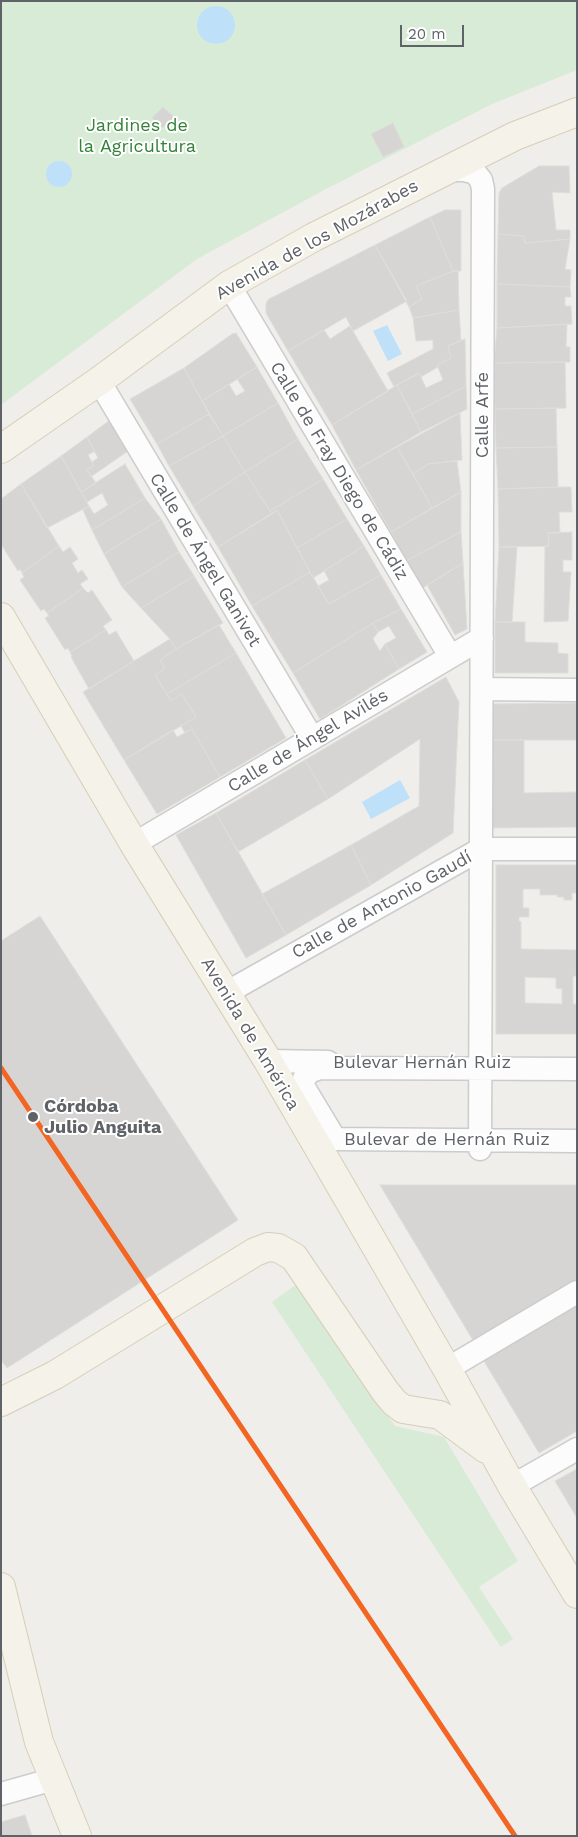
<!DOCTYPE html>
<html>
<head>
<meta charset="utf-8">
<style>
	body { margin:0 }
	#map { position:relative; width:578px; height:1837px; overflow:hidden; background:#efeeea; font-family:"Work Sans",sans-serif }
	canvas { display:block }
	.frame { position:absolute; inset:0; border:2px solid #5f6368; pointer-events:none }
	.scale { position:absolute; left:400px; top:25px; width:64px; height:22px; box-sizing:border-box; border:2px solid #5f6368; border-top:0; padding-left:6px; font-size:15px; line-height:18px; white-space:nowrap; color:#5f6368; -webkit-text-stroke:4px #fff; paint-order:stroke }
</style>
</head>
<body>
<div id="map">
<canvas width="578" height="1837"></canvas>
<div class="frame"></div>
<div class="scale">20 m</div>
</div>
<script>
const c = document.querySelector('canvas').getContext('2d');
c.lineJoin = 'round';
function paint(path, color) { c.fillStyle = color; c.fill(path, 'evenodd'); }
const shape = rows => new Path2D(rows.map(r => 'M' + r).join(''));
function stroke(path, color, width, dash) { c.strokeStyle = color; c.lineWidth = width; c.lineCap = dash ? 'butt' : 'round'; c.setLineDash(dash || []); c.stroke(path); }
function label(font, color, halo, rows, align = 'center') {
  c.font = font + ' "Work Sans",sans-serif'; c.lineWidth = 4; c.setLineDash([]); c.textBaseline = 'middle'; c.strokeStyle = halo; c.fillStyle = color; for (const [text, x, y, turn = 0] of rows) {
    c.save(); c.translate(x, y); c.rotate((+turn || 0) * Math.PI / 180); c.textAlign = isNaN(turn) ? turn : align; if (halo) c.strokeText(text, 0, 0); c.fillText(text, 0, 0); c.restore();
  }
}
paint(shape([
	[1,1,577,1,577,70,492,104,326,189,197,259,1,405],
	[297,1284,395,1426,444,1437,518,1561,479,1587,513,1639,501,1647,272,1302]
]), '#d8ebd6');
paint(shape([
	'197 25a19 19 0 1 1 38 0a19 19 0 1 1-38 0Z',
	'46 174a13 13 0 1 1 26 0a13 13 0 1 1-26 0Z',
	[387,325,402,354,388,361,373,331],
	[400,780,410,798,371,819,362,802]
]), '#bfe0f9');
const building = shape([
	[163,107,174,117,163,128,152,118,163,107],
	[393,123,404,147,383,157,371,134,393,123],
	[539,166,569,166,570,193,552,192,556,230,570,230,570,239,525,243,524,236,498,234,499,193,502,188,539,166],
	[445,210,461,210,461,271,453,271,430,217,445,210],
	[430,217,453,271,416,286,422,299,409,307,375,245,430,217],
	[498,234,524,236,525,243,570,239,565,269,571,270,570,287,497,284,498,234],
	[375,245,407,301,353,331,346,317,288,351,266,313,266,303,269,299,375,245],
	[453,271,458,271,459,310,413,318,409,307,422,299,416,286,453,271],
	[497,284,570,287,571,297,565,297,565,306,571,306,572,324,497,328,497,284],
	[459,310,461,341,448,346,451,358,437,365,438,367,421,377,419,373,394,387,387,373,433,349,433,340,416,341,413,318,459,310],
	[567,324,566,347,570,347,570,362,494,363,497,328,567,324],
	[350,326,388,391,332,425,288,351,324,330,330,339,350,326],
	[236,333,257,367,202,401,184,368,232,334,236,333],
	[465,339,466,386,412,414,397,385,419,373,426,388,443,380,437,365,451,358,448,346,465,339],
	[565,362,566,408,495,409,494,363,565,362],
	[257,367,278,403,223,436,202,401,229,384,236,396,245,391,237,379,257,367],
	[184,368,209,414,157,444,130,399,184,368],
	[397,385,421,432,356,470,332,425,397,385],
	[466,386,467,409,421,432,412,414,466,386],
	[278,403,298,439,245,472,223,436,278,403],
	[556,408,557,447,496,448,495,409,556,408],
	[460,413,462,460,428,464,413,474,397,447,460,413],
	[209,414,223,436,169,466,157,444,209,414],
	[110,420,128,451,92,476,87,470,94,466,92,462,98,458,87,437,110,420],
	[223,436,245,472,193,506,169,466,223,436],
	[87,437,95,451,88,455,94,466,87,470,96,483,81,492,61,456,87,437],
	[298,439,323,479,270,511,245,472,298,439],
	[397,447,432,508,391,532,356,470,397,447],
	[557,447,558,487,498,489,496,448,557,447],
	[61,456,89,506,47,528,21,484,61,456],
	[457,461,461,492,432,508,413,474,428,464,457,461],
	[125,464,145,498,92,530,83,510,89,506,94,514,108,505,102,493,87,502,81,492,125,464],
	[245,472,272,514,218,547,193,506,245,472],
	[323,479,347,519,297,548,277,510,272,514,270,511,323,479],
	[21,484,59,546,22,573,20,569,18,571,1,544,1,499,21,484],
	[558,487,571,487,572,512,559,512,560,533,548,533,549,546,499,547,498,489,558,487],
	[461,492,461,532,406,561,391,532,461,492],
	[145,498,161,519,104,554,92,530,145,498],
	[277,510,310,572,252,606,218,547,277,510],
	[161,519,179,552,122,587,104,554,161,519],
	[347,519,364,546,313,578,297,548,347,519],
	[461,532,463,563,421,589,406,561,461,532],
	[572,532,572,560,563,560,563,572,571,572,568,621,544,622,545,546,549,546,548,533,572,532],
	[59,546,63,552,70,547,78,559,72,563,78,573,82,570,88,579,80,584,83,588,47,613,44,609,41,611,20,580,24,577,22,573,59,546],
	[364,546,381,575,329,604,318,586,329,580,324,571,364,546],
	[499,547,517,547,512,622,495,622,499,547],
	[179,552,194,576,141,608,122,587,179,552],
	[463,563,467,629,455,635,427,585,463,563],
	[310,572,329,604,381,575,401,609,373,623,293,673,252,606,310,572],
	[194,576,223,623,176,649,170,639,141,608,194,576],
	[83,588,88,593,92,590,112,620,103,626,106,630,70,652,68,648,65,650,45,618,49,616,47,613,83,588],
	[401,609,427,652,399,669,385,644,396,638,389,626,378,632,373,623,401,609],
	[495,622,525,622,525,642,558,643,558,653,568,654,568,673,495,673,495,622],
	[373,623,378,632,373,639,380,651,385,644,399,669,320,719,293,673,373,623],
	[219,625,236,653,167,694,155,675,165,669,160,660,176,649,219,625],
	[106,630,109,635,116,631,134,661,89,689,71,657,72,656,70,652,106,630],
	[170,639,176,649,160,660,165,669,155,675,171,701,182,694,196,717,124,760,83,692,170,639],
	[236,653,286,738,220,777,192,729,185,733,181,726,196,717,182,694,171,701,167,694,236,653],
	[446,677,459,702,453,833,371,885,351,845,419,806,420,739,328,799,305,760,446,677],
	[577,703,577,740,492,740,492,704,577,703],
	[192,729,220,777,157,814,124,760,173,730,177,737,192,729],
	[492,740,524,740,524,793,577,792,577,827,492,828,492,740],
	[305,760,328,799,238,852,216,813,305,760],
	[216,813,286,935,246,958,176,835,216,813],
	[351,845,371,885,286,935,262,894,351,845],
	[496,865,577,865,577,893,572,893,572,900,564,900,564,897,557,897,558,895,540,895,540,889,523,889,523,908,529,908,529,917,519,917,519,921,521,922,521,949,577,950,577,976,573,976,573,1004,577,1004,577,1034,496,1034,496,865],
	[525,977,556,978,556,988,562,989,562,1004,525,1003,525,977],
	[40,916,238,1220,7,1368,1,1360,1,941,40,916],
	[380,1185,577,1185,577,1281,474,1342,380,1185],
	[577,1305,577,1431,539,1453,484,1361,577,1305],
	[577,1469,577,1518,555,1481,577,1469],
	[25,1815,32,1836,1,1836,1,1822,25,1815]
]);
paint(building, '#d6d5d3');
stroke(building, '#deddd9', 1);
const minor = shape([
	[447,170,464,170,475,173,481,180,483,189,480,1149],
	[229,285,450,656],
	[99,381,312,738],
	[482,689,577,690],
	[134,844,482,638],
	[226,993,481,849,577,849],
	[268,1061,328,1062],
	[577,1069,320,1068,309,1072,304,1079,303,1086,335,1139,577,1141],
	[447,1369,577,1292],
	[512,1486,577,1449],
	[1,1794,54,1779]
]);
const major = shape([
	[1,449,99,381,229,285,314,237,515,136,577,112],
	[1,617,134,844,268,1061,447,1369,512,1486,577,1594],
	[1,1402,55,1375,255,1252,268,1247,278,1248,294,1257,385,1391,394,1402,403,1409,440,1415,486,1449],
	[1,1587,39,1742,77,1836]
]);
stroke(minor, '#cbcccc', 25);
stroke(major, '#d7ceb8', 30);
stroke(minor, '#fdfcfc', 22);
stroke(major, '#f4f2e9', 28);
stroke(shape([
	[1,1068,515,1836]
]), '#f26522', 5);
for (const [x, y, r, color] of [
	[33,1117,6,"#5f6368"]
]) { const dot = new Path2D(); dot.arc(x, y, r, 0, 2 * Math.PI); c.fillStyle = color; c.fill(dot); stroke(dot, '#fff', 2); }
label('18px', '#348238', '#fff', [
	["Jardines de",137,126],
	["la Agricultura",137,147]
]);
label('18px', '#5f6368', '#fff', [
	["Avenida de los Mozárabes",317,240,-29],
	["Calle Arfe",483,415,-90],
	["Calle de Fray Diego de Cádiz",339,471,59],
	["Calle de Ángel Ganivet",205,560,59],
	["Calle de Ángel Avilés",308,741,-31],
	["Calle de Antonio Gaudí",382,905,-29],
	["Avenida de América",250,1034,59],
	["Bulevar Hernán Ruiz",422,1063],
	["Bulevar de Hernán Ruiz",447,1140]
]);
label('bold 18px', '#5f6368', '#fff', [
	["Córdoba",44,1107],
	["Julio Anguita",44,1128]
], 'left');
</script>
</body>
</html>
